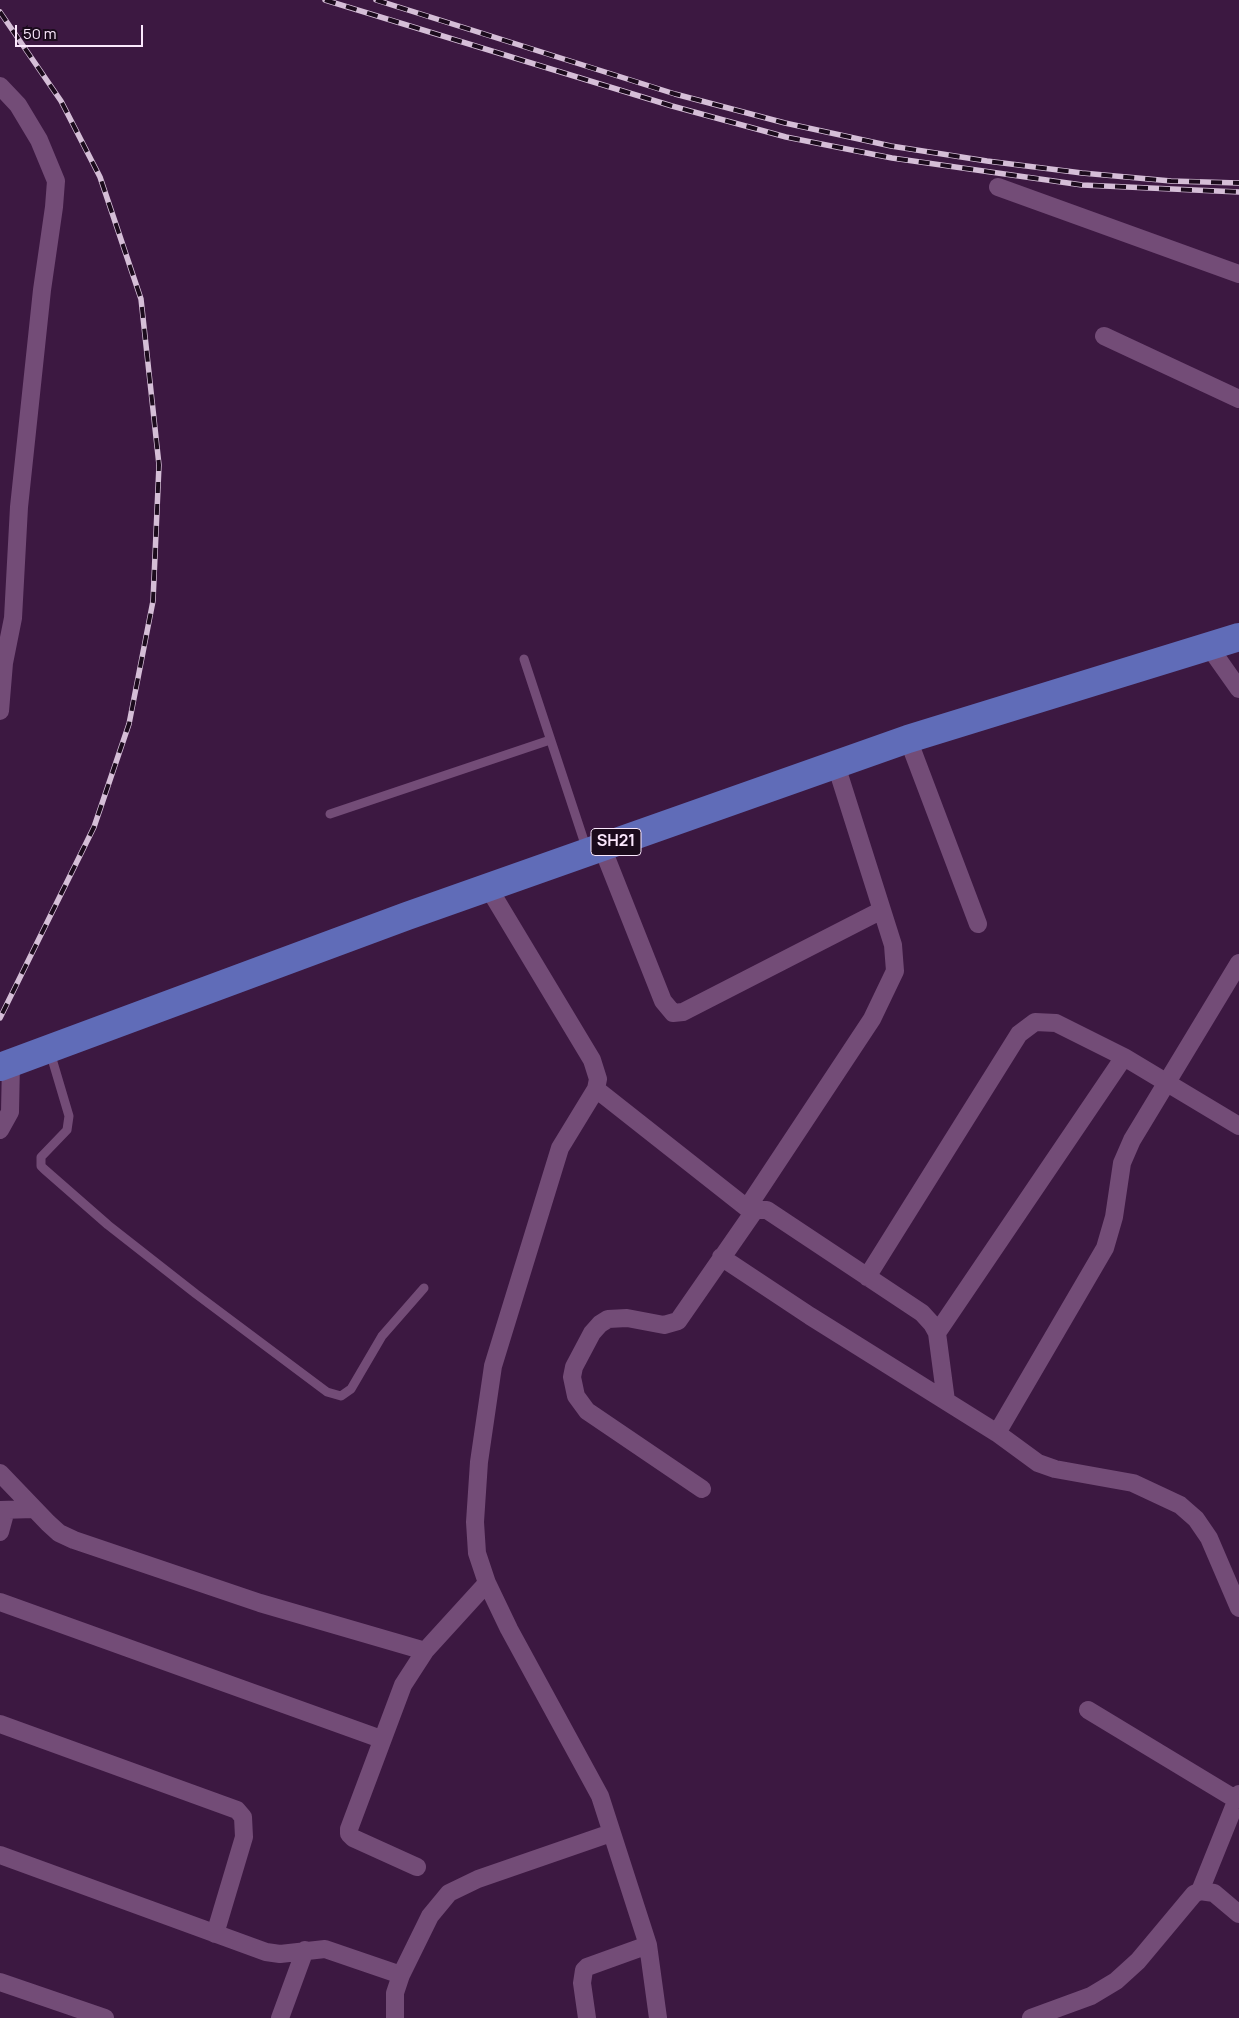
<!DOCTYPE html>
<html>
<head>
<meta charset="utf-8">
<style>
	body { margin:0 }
	#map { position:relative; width:1239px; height:2018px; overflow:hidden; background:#3c1841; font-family:Manrope,sans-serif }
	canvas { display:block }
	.scale { position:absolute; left:15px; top:25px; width:128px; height:22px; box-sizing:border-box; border:2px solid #fbe8fd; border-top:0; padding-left:6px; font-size:15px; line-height:18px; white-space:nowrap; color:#fbe8fd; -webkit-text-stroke:4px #1b0b1c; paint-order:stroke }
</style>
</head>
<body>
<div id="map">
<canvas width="1239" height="2018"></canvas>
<div class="scale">50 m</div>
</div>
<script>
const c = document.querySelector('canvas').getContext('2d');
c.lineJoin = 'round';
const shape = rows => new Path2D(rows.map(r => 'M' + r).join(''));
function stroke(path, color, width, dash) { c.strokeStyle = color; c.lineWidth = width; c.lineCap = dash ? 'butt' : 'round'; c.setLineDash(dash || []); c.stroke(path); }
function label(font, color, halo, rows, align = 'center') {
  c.font = font + ' Manrope,sans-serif'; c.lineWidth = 4; c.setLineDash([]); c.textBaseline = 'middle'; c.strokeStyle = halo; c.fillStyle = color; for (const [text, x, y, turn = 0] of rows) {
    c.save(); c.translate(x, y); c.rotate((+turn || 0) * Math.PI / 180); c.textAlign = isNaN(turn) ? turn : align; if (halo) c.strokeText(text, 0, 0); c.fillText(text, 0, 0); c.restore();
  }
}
stroke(shape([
	[524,659,587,850],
	[330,814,550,740],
	[50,1052,69,1116,67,1130,41,1157,41,1166,44,1169,108,1225,196,1294,327,1392,341,1396,351,1389,382,1336,424,1288]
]), '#734c77', 9);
stroke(shape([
	[0,86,18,105,39,140,56,181,54,207,42,290,19,507,13,618,4,663,0,711],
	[998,187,1239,274],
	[1104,336,1239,399],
	[1210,648,1239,689],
	[908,739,978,924],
	[602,847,663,1001,673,1013,683,1012,882,910],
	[488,887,592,1060,598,1079,596,1089,560,1148,493,1366,479,1462,475,1522,477,1553,487,1583,509,1629,600,1796,648,1945,658,2018],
	[596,1089,752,1212],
	[0,1130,10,1112,11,1063],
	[747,1208,872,1019,895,971,893,945,836,765],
	[721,1257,810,1316,997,1433,1038,1463,1055,1469,1133,1483,1180,1505,1196,1519,1209,1538,1239,1608],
	[867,1277,1019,1034,1035,1022,1056,1023,1124,1057,1239,1126],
	[937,1333,1124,1057],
	[997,1433,1105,1248,1114,1217,1122,1163,1132,1140,1239,963],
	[0,1473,48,1523,59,1533,74,1540,260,1603,425,1651],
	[702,1489,587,1411,576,1396,572,1377,574,1367,592,1333,600,1324,608,1319,627,1318,664,1325,678,1321,755,1210,767,1210,922,1313,932,1324,937,1333,946,1401],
	[0,1510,34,1509],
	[0,1532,6,1510],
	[0,1602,381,1739],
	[1088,1710,1237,1800],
	[0,1724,237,1810,243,1817,244,1837,215,1934],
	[0,1855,266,1952,280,1954,325,1949,401,1975],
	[417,1867,353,1838,349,1834,349,1829,403,1685,425,1651,487,1583],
	[1200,1891,1239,1794],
	[0,1982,105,2018],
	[280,2018,305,1950],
	[395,2018,395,1993,401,1975,430,1916,449,1893,478,1879,611,1833],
	[587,2018,582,1983,584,1970,587,1967,648,1945],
	[1031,2018,1091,1996,1116,1981,1138,1961,1194,1894,1200,1891,1214,1893,1239,1914]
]), '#734c77', 18);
stroke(shape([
	[0,1067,407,916,908,739,1239,637]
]), '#606cb8', 28);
const rail = shape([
	[325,0,672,106,786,137,892,158,1082,185,1239,192],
	[376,0,675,94,785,123,891,146,987,161,1082,173,1171,181,1239,183],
	[0,12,61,101,100,177,141,299,159,465,153,601,129,724,94,827,0,1018]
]);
stroke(rail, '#d5bed7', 5.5);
stroke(rail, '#1b0b1c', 4, [11]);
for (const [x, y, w] of [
	[616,842,50]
]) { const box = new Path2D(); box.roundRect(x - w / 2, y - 13.5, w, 27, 4); c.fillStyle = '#1b0b1c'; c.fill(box); stroke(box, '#fbe8fd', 1); }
label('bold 16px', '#fbe8fd', null, [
	["SH21",616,842]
]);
</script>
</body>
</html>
